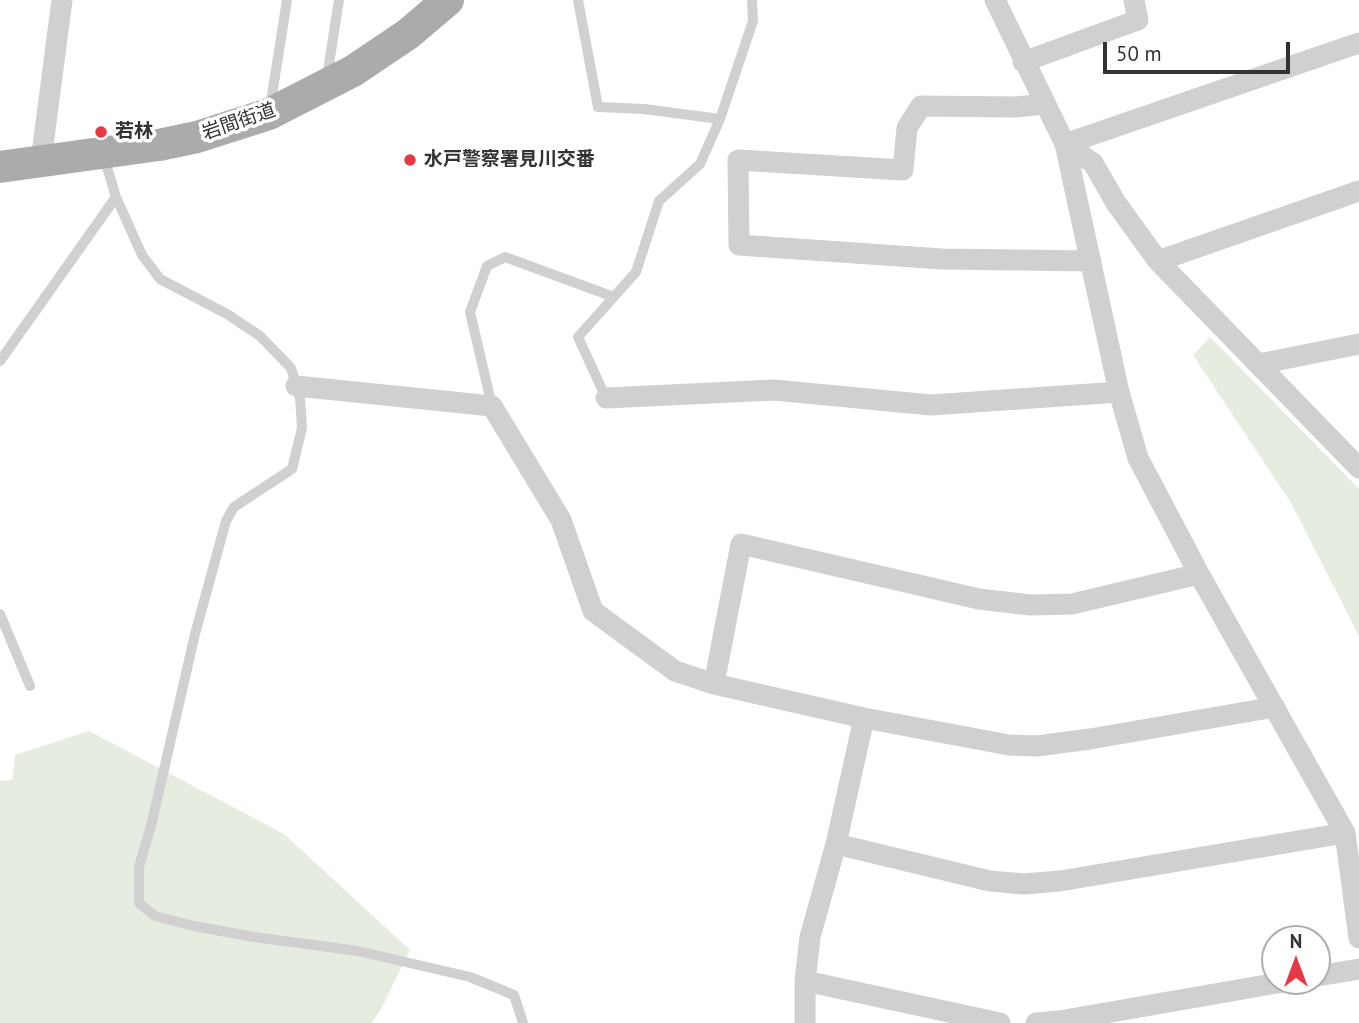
<!DOCTYPE html>
<html>
<head>
<meta charset="utf-8">
<style>
	body { margin:0 }
	#map { position:relative; width:1359px; height:1023px; overflow:hidden; background:#fff; font-family:"PT Sans",sans-serif }
	canvas { display:block }
	.north { position:absolute; left:1261px; top:925px; width:70px; height:70px; box-sizing:border-box; background:#fff; border:2px solid #adadad; border-radius:50%; rotate:0deg; font-size:19px; font-weight:700; line-height:28px; text-align:center; color:#333 }
	.north::after { content:''; display:block; margin:auto; width:24px; height:32px; background:#e63946; clip-path:polygon(50% 0,100% 100%,50% 72%,0 100%) }
	.scale { position:absolute; left:1103px; top:42px; width:187px; height:32px; box-sizing:border-box; border:4px solid #333; border-top:0; padding-left:9px; font-size:21px; line-height:24px; white-space:nowrap; color:#333; -webkit-text-stroke:5px #fff; paint-order:stroke }
</style>
</head>
<body>
<div id="map">
<canvas width="1359" height="1023"></canvas>
<div class="north">N</div>
<div class="scale">50 m</div>
</div>
<script>
const c = document.querySelector('canvas').getContext('2d');
c.lineJoin = 'round';
function paint(path, color) { c.fillStyle = color; c.fill(path, 'evenodd'); }
const shape = rows => new Path2D(rows.map(r => 'M' + r).join(''));
function stroke(path, color, width, dash) { c.strokeStyle = color; c.lineWidth = width; c.lineCap = dash ? 'butt' : 'round'; c.setLineDash(dash || []); c.stroke(path); }
function label(font, color, halo, rows, align = 'center') {
  c.font = font + ' "PT Sans","Noto Sans JP",sans-serif'; c.lineWidth = 7; c.setLineDash([]); c.textBaseline = 'middle'; c.strokeStyle = halo; c.fillStyle = color; for (const [text, x, y, turn = 0] of rows) {
    c.save(); c.translate(x, y); c.rotate((+turn || 0) * Math.PI / 180); c.textAlign = isNaN(turn) ? turn : align; if (halo) c.strokeText(text, 0, 0); c.fillText(text, 0, 0); c.restore();
  }
}
paint(shape([
	[1210,337,1359,489,1359,636,1291,503,1193,355],
	[89,731,284,834,410,950,380,1011,371,1023,0,1023,0,781,12,780,15,755]
]), '#e6ecdf');
stroke(shape([
	[578,0,598,107,644,109,720,119],
	[327,77,339,0],
	[270,108,287,0],
	[104,157,116,197,142,255,160,279,227,314,260,336,291,368,300,398,302,428,292,469,234,507,226,521,195,634,152,822,139,867,139,903,155,916,194,926,254,937,358,951,470,977,514,995,523,1023],
	[0,361,116,197],
	[606,398,578,337,636,272,659,201,700,164,720,119,753,21,752,0],
	[492,406,470,312,487,266,505,257,614,297],
	[0,614,30,686]
]), '#d0d0d0', 10);
stroke(shape([
	[995,0,1065,144,1119,392,1138,458,1199,574,1345,833,1359,938],
	[1023,62,1138,20,1134,0],
	[1045,104,1016,107,921,106,907,128,903,170,738,160,739,245,942,259,1091,261],
	[1065,144,1093,163,1116,203,1158,261,1359,468],
	[1065,144,1359,43],
	[41,161,62,0],
	[1158,261,1359,191],
	[1259,364,1359,344],
	[296,386,492,406,561,520,593,611,675,671,714,684,864,718,1009,745,1037,746,1090,739,1275,707],
	[606,398,774,390,931,405,1119,392],
	[714,684,741,544,979,599,1030,605,1072,604,1199,574],
	[836,844,990,881,1024,884,1060,881,1345,833],
	[1317,976,1359,969],
	[805,981,1000,1023],
	[805,1023,805,981,810,937,836,844,864,718],
	[1036,1023,1059,1021,1289,981]
]), '#d0d0d0', 21);
stroke(shape([
	[0,167,159,145,197,137,269,114,353,71,408,34,448,0]
]), '#ababab', 32);
for (const [x, y, r, color] of [
	[101,132,7,"#e63946"],
	[410,160,7,"#e63946"]
]) { const dot = new Path2D(); dot.arc(x, y, r, 0, 2 * Math.PI); c.fillStyle = color; c.fill(dot); stroke(dot, '#fff', 2.5); }
label('19px', '#333', '#fff', [
	["岩間街道",239,122,-19]
]);
label('bold 19px', '#333', '#fff', [
	["若林",115,132],
	["水戸警察署見川交番",424,160]
], 'left');
</script>
</body>
</html>
